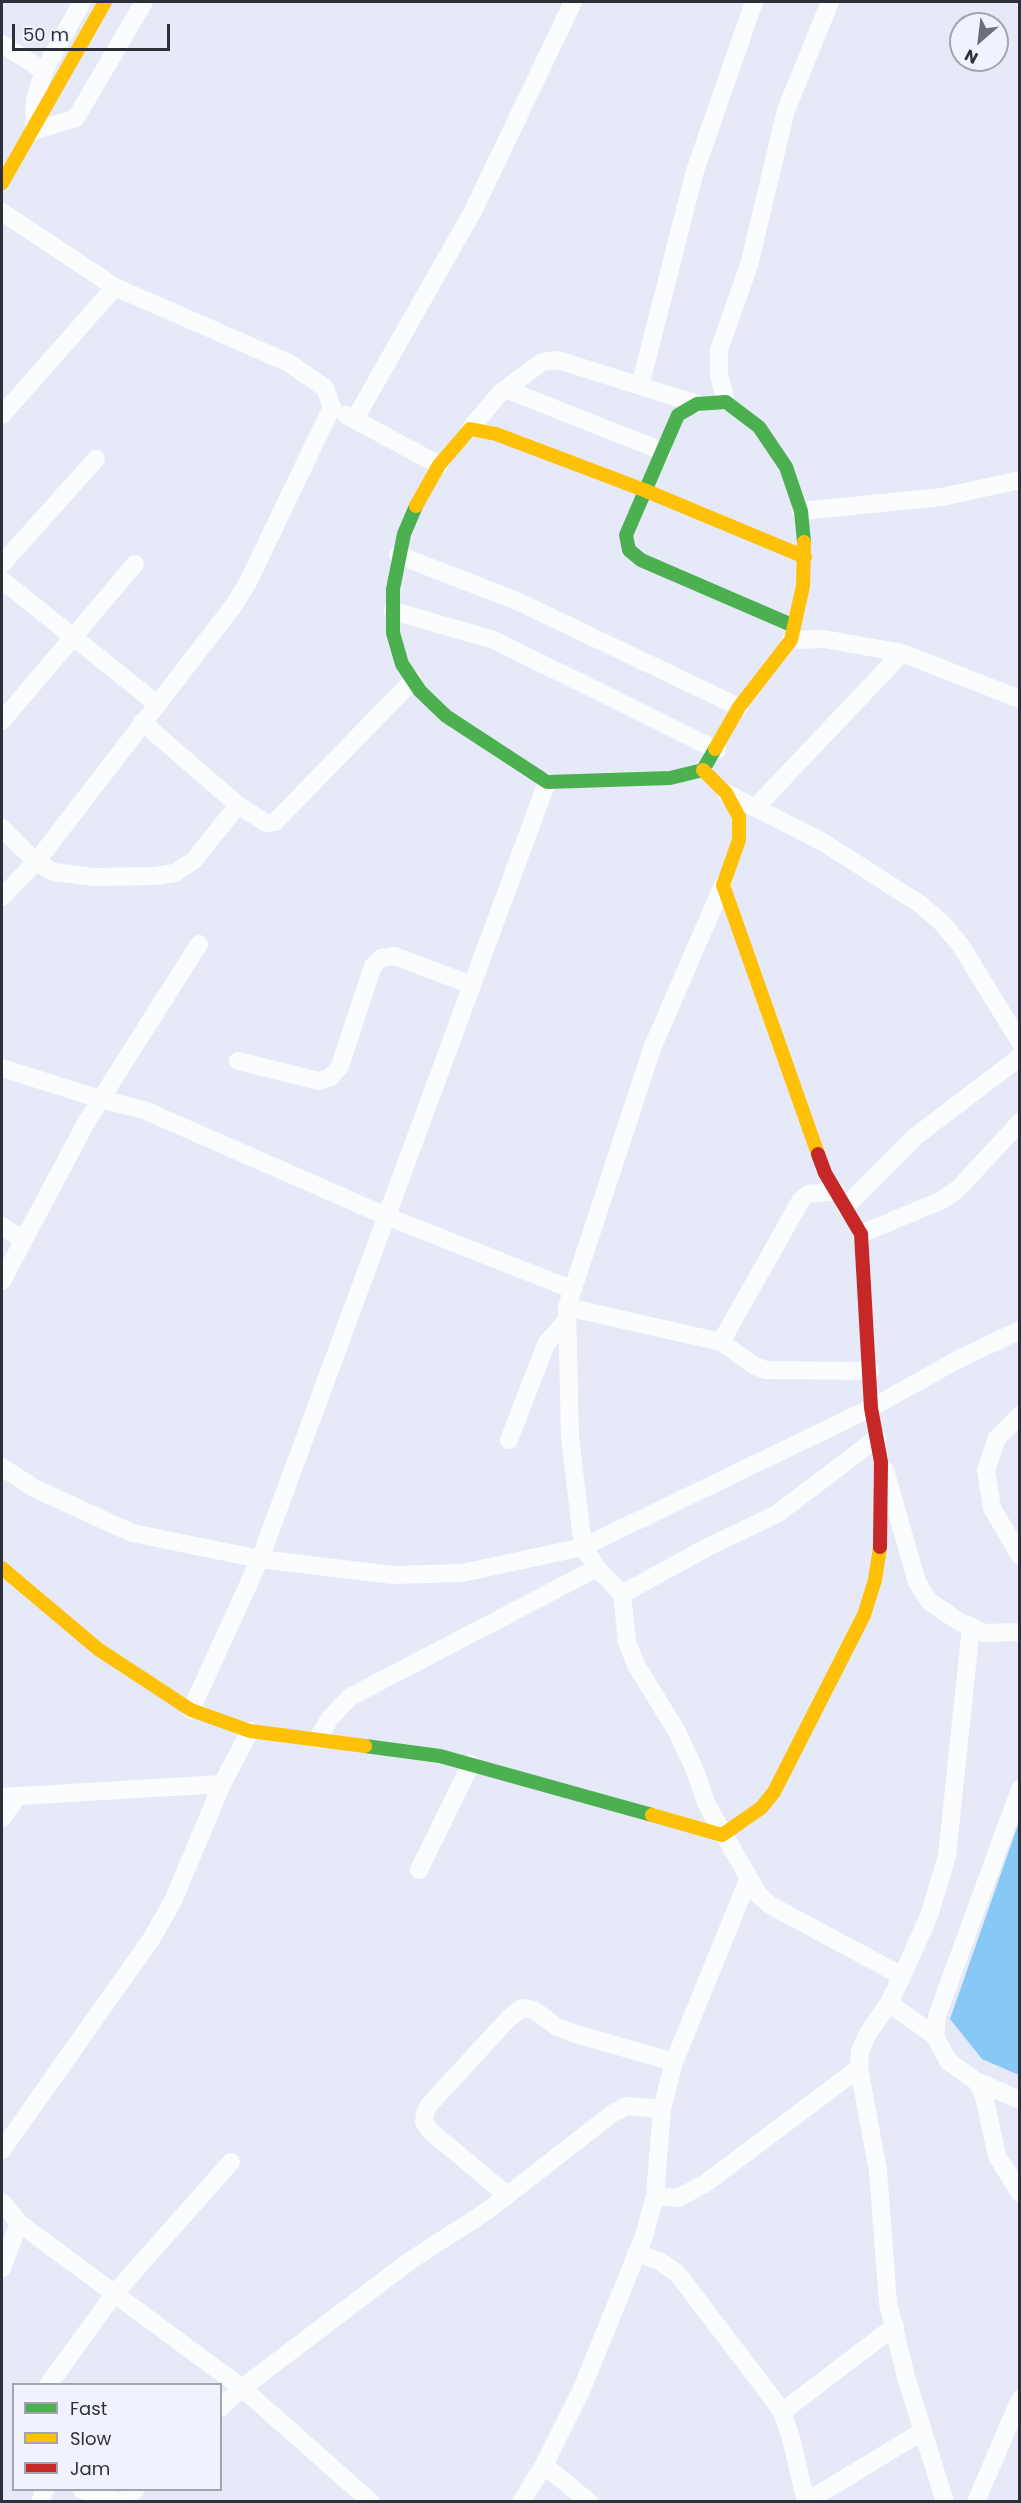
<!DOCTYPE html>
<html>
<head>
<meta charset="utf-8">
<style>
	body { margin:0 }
	#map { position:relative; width:1021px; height:2503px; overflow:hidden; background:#e6e9f7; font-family:Poppins,sans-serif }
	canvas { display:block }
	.frame { position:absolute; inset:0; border:3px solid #2e3039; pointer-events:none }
	.legend { position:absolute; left:12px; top:2383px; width:210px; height:108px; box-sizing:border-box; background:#f0f3fd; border:2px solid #a2a5af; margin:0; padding:8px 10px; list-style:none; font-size:18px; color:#2e3039 }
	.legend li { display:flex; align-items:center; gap:12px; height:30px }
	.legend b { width:30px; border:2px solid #a2a5af }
	.north { position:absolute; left:949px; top:12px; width:60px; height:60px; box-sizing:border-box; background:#f0f3fd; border:2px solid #a2a5af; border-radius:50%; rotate:208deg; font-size:16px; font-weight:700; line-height:24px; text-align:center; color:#2e3039 }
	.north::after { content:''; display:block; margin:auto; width:21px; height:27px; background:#6e717c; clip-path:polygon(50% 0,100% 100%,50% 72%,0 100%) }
	.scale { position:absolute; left:12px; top:24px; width:158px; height:27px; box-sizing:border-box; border:3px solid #2e3039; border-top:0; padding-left:8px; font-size:18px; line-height:21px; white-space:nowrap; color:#2e3039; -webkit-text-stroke:4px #f0f3fd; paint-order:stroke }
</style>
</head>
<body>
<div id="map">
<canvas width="1021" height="2503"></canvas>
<div class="frame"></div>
<ul class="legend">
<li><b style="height:8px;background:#4caf50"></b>Fast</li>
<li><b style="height:8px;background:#ffc107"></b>Slow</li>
<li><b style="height:8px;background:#c62828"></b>Jam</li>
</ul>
<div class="north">N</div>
<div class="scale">50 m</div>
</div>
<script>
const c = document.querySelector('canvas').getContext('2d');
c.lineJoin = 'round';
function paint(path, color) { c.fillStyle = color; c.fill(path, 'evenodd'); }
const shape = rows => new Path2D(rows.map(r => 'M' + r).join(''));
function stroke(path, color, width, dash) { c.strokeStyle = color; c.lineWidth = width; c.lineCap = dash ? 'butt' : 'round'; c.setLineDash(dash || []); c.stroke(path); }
paint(shape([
	[1019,1822,1019,2075,982,2059,950,2019]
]), '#87c9f4');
stroke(shape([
	[82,2,44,71,35,99,34,131,76,118,144,2],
	[2,44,44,71],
	[2,212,115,287,289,363,325,388,332,407,248,582,234,605,36,862,2,897],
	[640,386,695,171,754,2],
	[505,389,662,451],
	[726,402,719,374,719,350,749,265,786,110,830,2],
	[2,415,115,287],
	[346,415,439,465],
	[355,419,473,211,573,2],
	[470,429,500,393,542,362,558,360,697,404],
	[801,511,942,497,1020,480],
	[398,555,517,601,739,707],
	[2,564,96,459],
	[2,580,157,704],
	[393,611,494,640,717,750],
	[791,640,824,639,902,653,1020,699],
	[2,721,135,564],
	[142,722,238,805],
	[726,793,821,841,920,904,943,924,961,946,1020,1042],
	[755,808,902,653],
	[2,828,36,862,54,872,93,877,155,876,175,873,194,860,238,805,266,823,275,822,413,680],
	[723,885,653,1046,567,1307,570,1437,583,1547,597,1568,622,1594,627,1642,636,1665,676,1730,694,1768,707,1805,758,1894,770,1905,902,1976,889,2003,935,2036],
	[238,1061,319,1081,331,1077,340,1066,373,966,381,958,394,956,472,985],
	[2,1068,100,1099,144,1110,386,1216,571,1289],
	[845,1207,916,1136,1020,1057],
	[2,1226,22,1239],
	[861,1234,942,1200,958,1189,1020,1122],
	[2,1281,87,1121,199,944],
	[567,1307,721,1342,755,1366,766,1370,870,1371],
	[721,1342,801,1200,808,1194,836,1191],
	[1020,1415,997,1438,986,1470,992,1508,1020,1556],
	[509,1440,546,1344,567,1320],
	[2,1467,34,1488,132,1533,260,1559,393,1575,462,1573,583,1547,871,1408,957,1360,1020,1330],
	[885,1470,917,1582,929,1601,958,1621,985,1633,1020,1632],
	[622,1594,708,1547,777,1514,877,1438],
	[191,1710,260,1559,547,782],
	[317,1739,330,1718,350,1697,597,1568],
	[1020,1789,937,2016,935,2036,948,2061,976,2081,984,2096,997,2156,1020,2193],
	[2,1797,222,1784],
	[2,1818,17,1797],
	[419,1870,471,1764],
	[902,1976,929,1916,947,1856,971,1627],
	[889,2003,868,2033,860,2051,859,2068,878,2171,888,2303,906,2377,945,2502],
	[976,2081,1020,2100],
	[2,2150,152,1938,173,1901,222,1784,250,1731],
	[507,2195,429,2130,424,2122,425,2113,429,2105,509,2018,522,2008,534,2010,557,2027,576,2034,674,2062],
	[655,2196,678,2198,706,2183,859,2068],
	[2,2202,19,2223,242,2388,371,2502],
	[636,2253,659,2261,677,2273,773,2399,782,2412,791,2438,806,2502,923,2431],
	[2,2268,19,2223],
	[49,2384,114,2294,231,2162],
	[220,2408,242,2388,411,2260,487,2211,613,2113,627,2106,662,2109],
	[782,2412,895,2326],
	[544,2465,589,2502],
	[82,2490,120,2502],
	[40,2502,45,2490],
	[123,2502,135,2490],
	[521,2502,544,2465,581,2391,644,2236,655,2196,662,2109,674,2062,748,1880],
	[976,2502,1020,2399]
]), '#fbfcfe', 18);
stroke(shape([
	[416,506,404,534,393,589,393,633,402,664,420,691,446,716,547,782,670,778,703,770,715,749],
	[794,626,641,560,629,550,626,535,678,415,697,404,726,402,759,427,786,467,801,511,804,542],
	[365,1746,440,1756,652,1815]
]), '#4caf50', 14);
stroke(shape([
	[2,183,105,2],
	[416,506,439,465,470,429,496,434,644,490,805,557],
	[715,749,739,707,791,640,803,586,804,542],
	[703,770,726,793,739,817,739,840,723,885,818,1154],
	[2,1568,98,1649,191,1710,250,1731,365,1746],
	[652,1815,722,1835,761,1808,774,1792,864,1615,875,1580,880,1547]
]), '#ffc107', 14);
stroke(shape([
	[818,1154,825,1173,861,1234,871,1408,881,1462,880,1547]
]), '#c62828', 14);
</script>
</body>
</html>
